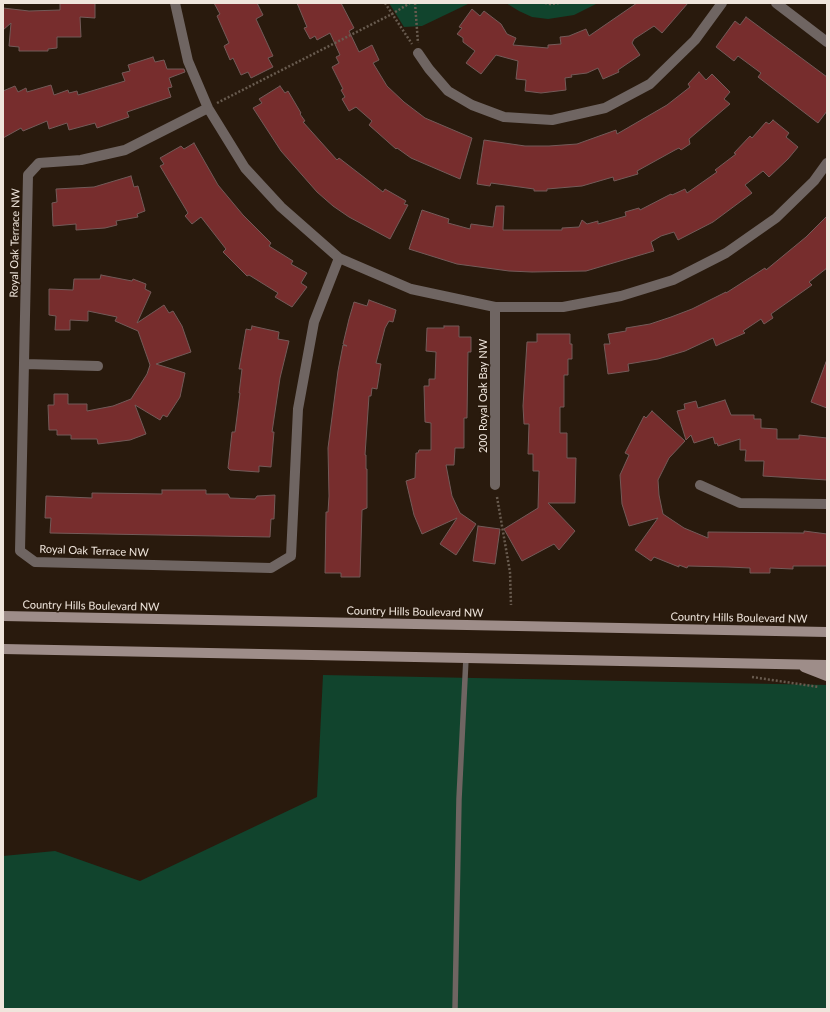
<!DOCTYPE html>
<html>
<head>
<meta charset="utf-8">
<style>
	body { margin:0 }
	#map { position:relative; width:830px; height:1012px; overflow:hidden; background:#291a0d; font-family:Lato,sans-serif }
	canvas { display:block }
	.frame { position:absolute; inset:0; border:4px solid #efe5dc; pointer-events:none }
</style>
</head>
<body>
<div id="map">
<canvas width="830" height="1012"></canvas>
<div class="frame"></div>
</div>
<script>
const c = document.querySelector('canvas').getContext('2d');
c.lineJoin = 'round';
function paint(path, color) { c.fillStyle = color; c.fill(path, 'evenodd'); }
const shape = rows => new Path2D(rows.map(r => 'M' + r).join(''));
function stroke(path, color, width, dash) { c.strokeStyle = color; c.lineWidth = width; c.lineCap = dash ? 'butt' : 'round'; c.setLineDash(dash || []); c.stroke(path); }
function label(font, color, halo, rows, align = 'center') {
  c.font = font + ' Lato,sans-serif'; c.lineWidth = 3; c.setLineDash([]); c.textBaseline = 'middle'; c.strokeStyle = halo; c.fillStyle = color; for (const [text, x, y, turn = 0] of rows) {
    c.save(); c.translate(x, y); c.rotate((+turn || 0) * Math.PI / 180); c.textAlign = isNaN(turn) ? turn : align; if (halo) c.strokeText(text, 0, 0); c.fillText(text, 0, 0); c.restore();
  }
}
paint(shape([
	[389,3,470,3,422,26,404,27],
	[506,3,598,3,574,15,548,19,532,17,519,11],
	[323,675,827,685,827,1009,3,1009,3,856,55,851,140,881,317,797]
]), '#11442d');
const building = shape([
	[60,3,95,3,95,18,80,17,81,37,57,37,57,48,48,49,48,51,19,51,19,47,9,46,11,23,3,30,3,8,29,11,60,10,60,3],
	[214,3,257,3,263,15,256,19,273,56,268,58,273,67,251,78,248,72,241,75,233,58,230,60,224,46,229,43,217,16,220,14,214,3],
	[297,3,341,3,354,28,349,31,359,52,372,45,379,60,373,63,387,86,404,102,425,118,472,138,460,179,411,158,397,148,396,149,369,125,372,121,356,107,349,111,342,99,345,97,341,90,343,89,332,67,339,63,336,57,340,55,330,33,317,40,315,36,310,39,304,28,307,27,297,3],
	[637,3,688,3,662,33,654,26,634,39,632,43,640,55,618,70,619,72,603,79,598,68,587,73,571,75,572,77,565,78,566,90,541,93,525,91,526,80,516,79,518,61,496,55,481,74,466,63,475,51,463,42,463,38,457,34,462,28,459,27,472,9,480,16,484,11,501,24,507,34,516,38,513,45,548,48,548,45,561,44,560,37,569,36,586,29,589,36,637,3],
	[746,17,827,77,827,111,818,123,758,77,761,73,738,56,734,61,716,47,735,21,740,25,746,17],
	[153,57,155,62,164,60,167,69,184,69,185,72,169,78,172,87,168,88,171,97,127,112,129,117,97,128,95,123,69,130,67,123,49,129,47,121,23,131,21,128,3,138,3,91,15,86,18,92,26,88,27,92,51,85,54,95,68,90,69,93,77,91,78,95,125,81,122,73,130,71,128,65,153,57],
	[699,72,706,80,712,74,730,92,724,99,730,104,689,139,690,144,681,150,679,148,675,150,637,171,638,174,614,181,613,177,582,186,547,189,547,191,534,191,534,189,491,183,490,186,477,184,484,140,525,146,549,146,577,144,616,130,617,134,667,105,690,87,688,84,699,72],
	[280,86,285,93,288,91,301,113,300,114,305,121,303,122,337,160,339,158,383,192,385,189,406,201,404,204,408,205,390,239,349,217,333,206,317,192,281,151,253,108,262,103,259,99,280,86],
	[773,120,789,133,786,137,798,147,788,159,769,177,763,171,745,185,752,193,713,222,678,240,674,232,661,236,651,242,654,251,586,271,532,272,509,271,457,264,409,249,422,210,449,219,448,223,470,229,471,224,493,227,496,206,504,206,503,230,562,230,562,228,579,227,582,220,587,224,598,221,598,224,626,216,625,212,639,208,640,210,671,194,672,195,685,189,687,193,717,172,715,170,736,154,734,153,750,136,752,138,766,122,769,124,773,120],
	[194,143,218,185,243,215,271,243,269,246,293,261,291,264,307,273,301,283,307,287,292,307,275,297,278,293,249,275,247,276,223,252,226,249,201,217,192,224,185,216,188,213,160,166,164,164,160,158,181,146,184,149,194,143],
	[131,176,134,187,138,186,145,211,137,214,138,217,116,221,117,225,105,228,76,230,76,224,53,226,52,203,57,202,56,189,94,187,131,176],
	[827,216,827,268,809,282,812,285,771,314,773,318,764,324,761,319,743,331,745,333,720,344,716,346,713,338,685,351,658,359,628,364,629,371,608,374,604,344,610,344,608,334,626,331,626,328,650,324,671,317,692,309,726,292,726,293,765,268,766,270,806,237,827,216],
	[101,275,132,281,133,279,146,284,145,289,151,292,137,323,164,305,169,313,173,311,182,326,191,352,156,364,185,373,180,397,167,417,163,415,160,420,135,405,146,434,130,440,98,444,97,439,71,439,71,435,57,435,57,430,49,430,48,405,54,405,54,394,68,394,68,404,87,404,87,411,113,406,131,399,147,374,150,365,138,331,115,321,117,317,88,311,88,321,70,320,70,330,55,330,56,316,49,315,49,289,73,290,74,279,100,279,101,275],
	[369,300,396,310,393,322,389,321,385,328,376,363,381,364,377,389,372,388,371,396,369,396,365,455,366,455,366,469,367,469,367,508,362,510,360,577,341,577,341,573,325,573,326,512,328,512,329,496,328,448,338,371,343,345,347,346,343,344,349,319,354,302,367,306,369,300],
	[252,326,279,332,278,339,289,341,280,378,272,432,274,432,271,467,259,466,259,472,230,470,228,468,232,432,235,432,240,393,239,393,242,369,239,369,246,329,251,330,252,326],
	[444,326,459,326,459,337,471,337,471,352,468,352,467,418,464,418,464,448,455,448,454,465,446,465,452,496,460,513,476,524,456,555,440,544,457,518,422,534,414,515,406,481,415,478,416,453,418,453,419,450,431,450,431,423,425,422,424,386,429,386,429,379,435,379,436,352,426,351,427,328,444,328,444,326],
	[537,334,570,334,570,344,572,344,572,359,568,359,568,375,564,375,564,407,560,407,560,433,567,433,567,458,576,458,575,503,548,503,575,531,559,550,554,544,522,561,504,529,538,508,539,471,533,471,533,454,528,454,529,424,524,424,523,406,527,342,537,342,537,334],
	[826,362,827,362,827,408,811,402,826,362],
	[725,400,731,415,754,415,754,419,761,419,761,428,777,429,777,439,799,439,799,435,827,438,827,480,763,476,764,461,745,461,746,450,740,450,740,439,718,446,717,443,715,444,713,437,694,443,691,435,686,440,677,411,685,409,684,404,696,401,698,408,725,400],
	[652,411,685,441,669,458,658,480,659,495,663,514,684,528,708,538,708,532,804,533,804,531,827,534,827,566,793,566,793,569,770,568,770,573,750,573,750,568,728,567,688,566,687,568,679,565,679,567,654,557,651,561,635,550,658,518,629,526,622,504,620,475,629,455,625,453,644,416,646,418,652,411],
	[162,490,206,490,206,494,228,494,230,498,255,499,257,496,275,495,274,519,271,519,270,537,50,533,51,518,45,518,46,496,92,498,92,493,162,494,162,490],
	[478,526,500,529,495,564,473,561,478,526]
]);
paint(building, '#772d2d');
stroke(building, '#735b59', 1);
stroke(shape([
	[385,3,412,44],
	[415,3,418,43],
	[545,3,550,4,559,3],
	[217,103,392,14,410,3],
	[497,497,510,572,511,605],
	[752,677,819,687]
]), '#685b4f', 2.5, [2, 2]);
stroke(shape([
	[455,1009,459,799,466,658]
]), '#6f6562', 5.5);
stroke(shape([
	[175,3,188,61,208,108,245,168,281,207,339,258,411,289,495,307,563,307,621,296,673,280,726,253,776,218,814,181,827,163],
	[776,3,827,42],
	[418,53,429,69,448,91,472,105,504,117,552,120,605,108,650,84,695,40,722,3],
	[208,108,125,150,81,160,39,163,28,175,20,551,35,562,271,568,291,556,298,409,314,322,339,258],
	[25,364,98,366],
	[495,485,495,307],
	[700,485,740,503,827,504]
]), '#6f6562', 10);
stroke(shape([
	[3,616,827,632],
	[3,649,827,665],
	[804,667,827,676]
]), '#9e8d89', 10);
label('11px', '#efe5dc', '#291a0d', [
	["Royal Oak Terrace NW",15,243,-89],
	["200 Royal Oak Bay NW",483,396,-90],
	["Royal Oak Terrace NW",94,551,2],
	["Country Hills Boulevard NW",91,606,1],
	["Country Hills Boulevard NW",415,612,1],
	["Country Hills Boulevard NW",739,618,1]
]);
</script>
</body>
</html>
